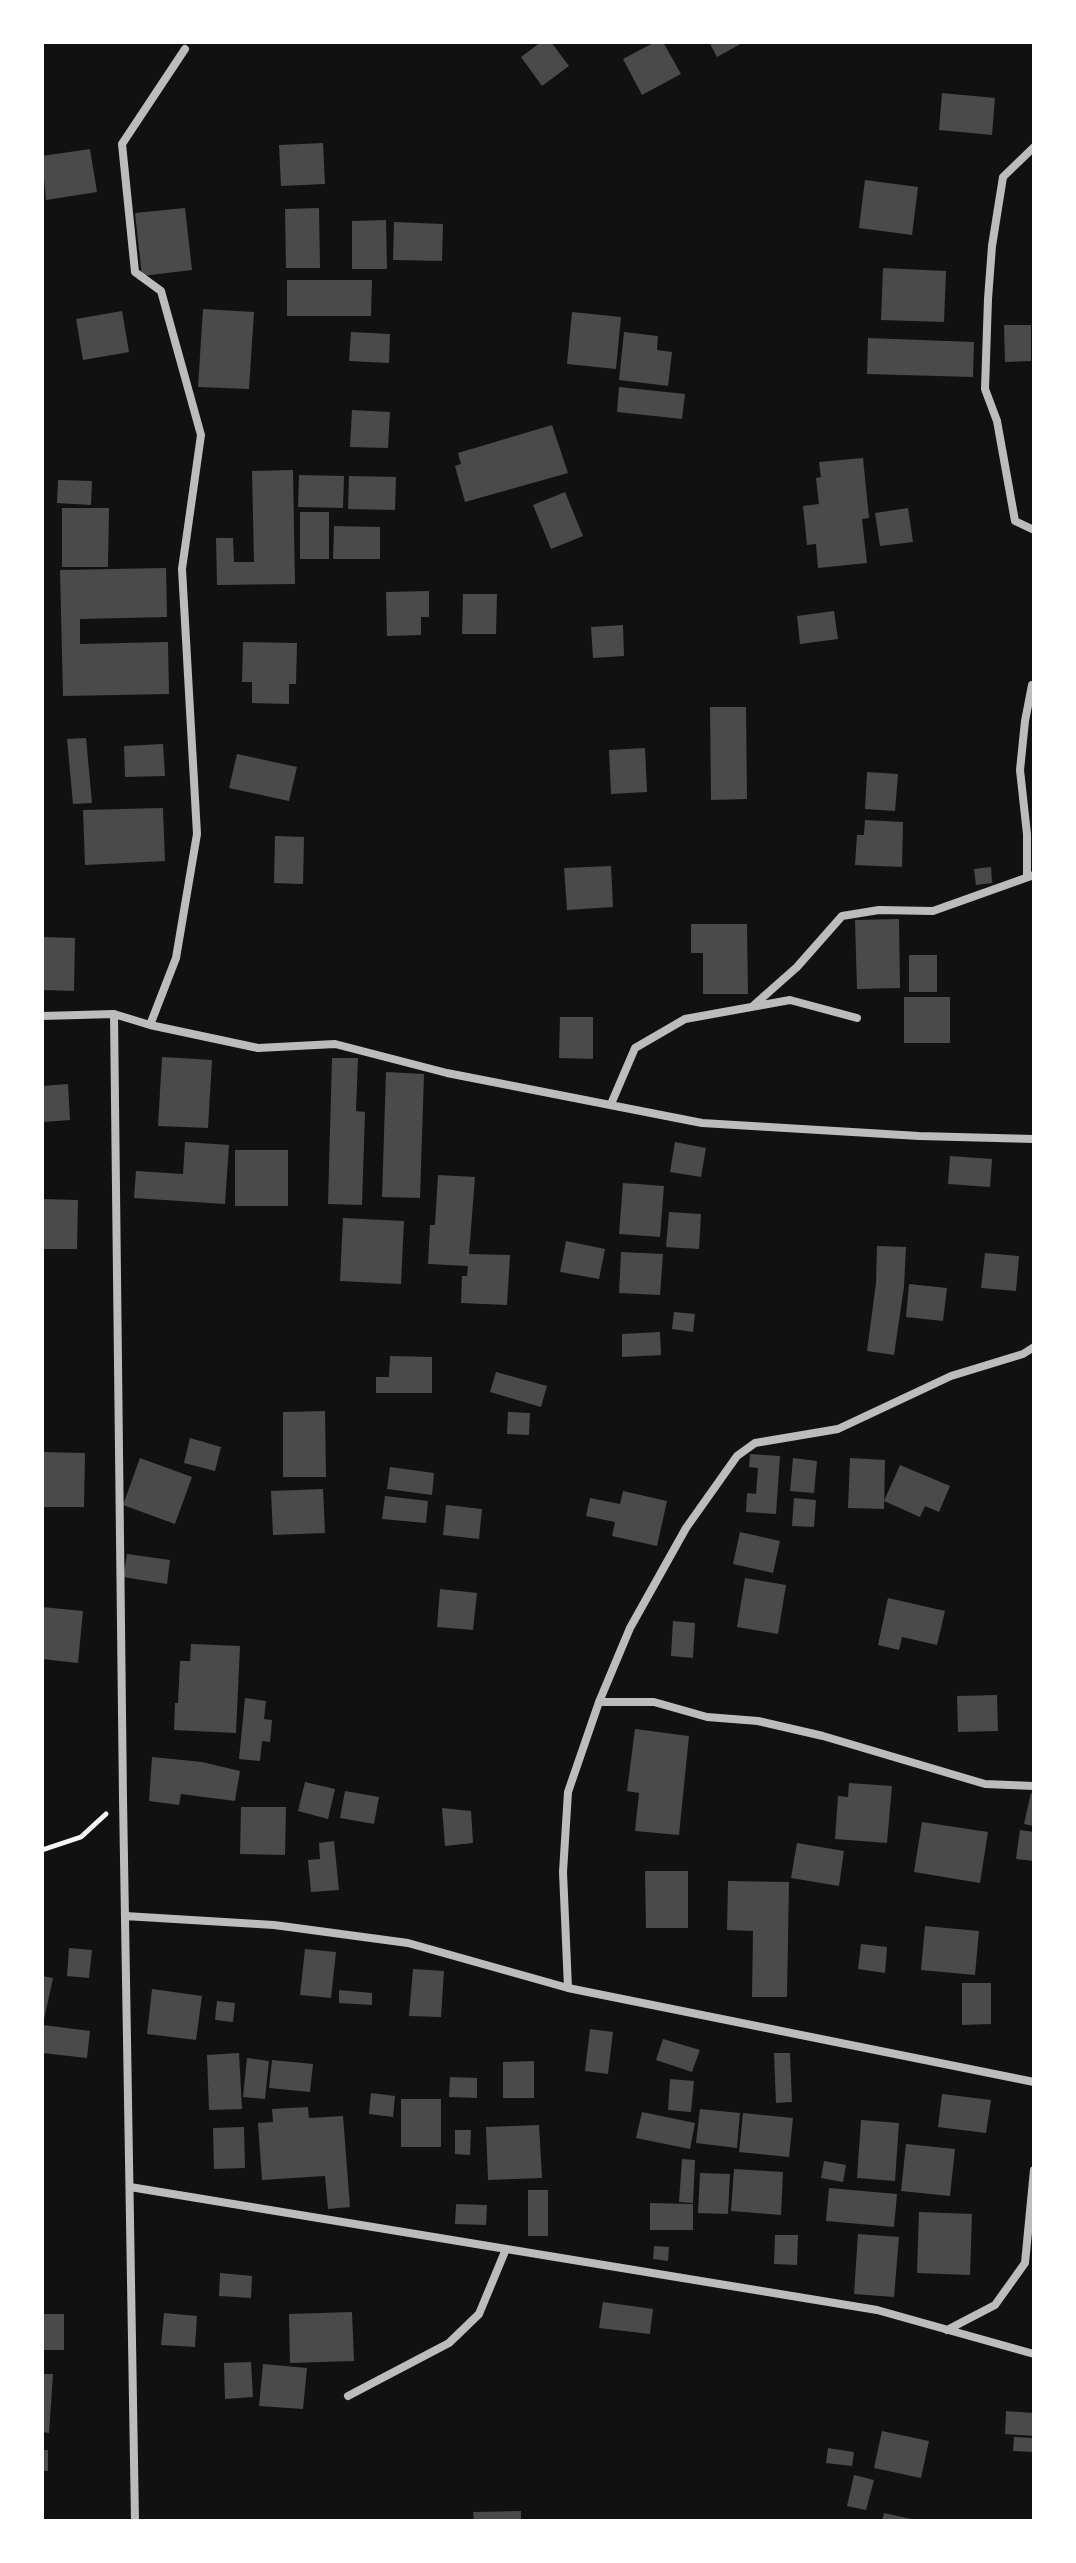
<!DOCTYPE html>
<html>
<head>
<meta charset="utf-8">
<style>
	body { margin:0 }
	#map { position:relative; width:1076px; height:2563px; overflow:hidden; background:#111; font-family:"Sofia Sans Condensed",sans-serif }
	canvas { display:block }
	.frame { position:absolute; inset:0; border:44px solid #fff; pointer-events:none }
</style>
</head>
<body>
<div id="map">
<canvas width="1076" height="2563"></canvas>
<div class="frame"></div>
</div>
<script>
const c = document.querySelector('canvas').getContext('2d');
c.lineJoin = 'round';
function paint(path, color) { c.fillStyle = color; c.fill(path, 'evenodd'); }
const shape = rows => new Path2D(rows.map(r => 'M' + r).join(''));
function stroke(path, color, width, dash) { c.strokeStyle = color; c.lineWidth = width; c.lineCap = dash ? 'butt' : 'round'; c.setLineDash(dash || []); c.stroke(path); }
paint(shape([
	[541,42,551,42,569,66,542,86,521,57],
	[655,42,663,42,681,74,642,95,623,59],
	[709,42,744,42,717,57],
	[942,93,995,98,992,135,939,130],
	[323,143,325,184,281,186,279,145],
	[90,149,97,192,46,200,42,156],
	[865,180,918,187,912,235,859,228],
	[185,208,192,270,142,276,135,213],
	[319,208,320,268,286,268,285,209],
	[386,220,387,269,352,269,352,221],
	[394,222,443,224,442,261,393,260],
	[883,268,946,271,944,322,881,320],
	[287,280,372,280,371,316,287,316],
	[203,309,254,312,249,389,198,387],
	[122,311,129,352,83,360,76,319],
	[572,312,621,317,616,369,567,364],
	[1004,325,1031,325,1031,361,1005,362],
	[351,332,390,334,389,363,349,361],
	[624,332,658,336,657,350,672,352,668,386,619,380],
	[868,338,974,342,973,377,867,374],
	[619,387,685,394,682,419,617,412],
	[352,410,390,412,388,448,350,447],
	[552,425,568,473,465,502,455,466,461,464,458,453],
	[863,458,869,518,862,519,867,563,818,568,816,544,807,545,803,506,819,504,816,478,821,477,819,462],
	[293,470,295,584,217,585,216,538,233,538,234,562,254,562,252,471],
	[299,475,344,476,343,508,298,507],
	[349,476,396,477,395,510,348,509],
	[58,480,92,481,91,505,57,503],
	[565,492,583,536,551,549,533,505],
	[62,508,109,508,108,567,62,567],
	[908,508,913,542,880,546,875,513],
	[300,512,329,512,329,559,300,559],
	[334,526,380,527,380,559,333,559],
	[166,568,167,617,80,619,80,644,168,642,169,694,63,696,60,570],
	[429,591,429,617,421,617,421,635,387,636,386,592],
	[463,594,497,594,496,634,462,634],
	[834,611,838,639,800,644,797,616],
	[623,625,624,656,593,658,591,627],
	[243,642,297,643,296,684,289,684,289,704,252,703,252,682,242,682],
	[710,707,746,707,747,799,711,800],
	[86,738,92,803,73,804,67,739],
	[163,744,165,776,125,777,124,746],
	[645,748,647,792,611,794,609,750],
	[237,754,297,767,289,801,229,788],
	[867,772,898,774,895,811,865,809],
	[163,808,165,861,85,865,83,810],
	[865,820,903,822,902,867,855,865,857,835,864,835],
	[275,836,304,837,303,884,274,883],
	[611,866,613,907,567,910,564,868],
	[991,867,992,883,976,885,974,869],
	[899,919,900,988,857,989,855,920],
	[691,924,747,924,748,994,703,994,703,953,691,953],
	[42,937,75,938,74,991,42,990],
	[909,955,937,955,937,992,909,992],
	[904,997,950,997,950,1043,904,1043],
	[560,1017,593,1017,593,1059,559,1058],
	[162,1057,212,1060,208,1128,158,1126],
	[332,1058,358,1058,356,1111,365,1112,362,1205,328,1204],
	[386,1072,424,1074,420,1198,382,1197],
	[68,1084,70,1120,43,1122,42,1086],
	[185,1142,229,1145,225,1204,134,1198,136,1171,183,1174],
	[675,1142,706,1148,701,1177,670,1172],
	[235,1150,288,1150,288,1206,235,1206],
	[950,1156,992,1159,990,1187,948,1184],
	[438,1175,475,1177,469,1254,510,1255,507,1305,461,1303,462,1276,467,1276,468,1266,428,1264,430,1225,435,1225],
	[623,1183,664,1186,660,1237,619,1234],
	[42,1199,78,1200,77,1249,42,1249],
	[669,1212,701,1214,699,1249,666,1247],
	[343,1218,404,1221,401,1284,340,1281],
	[566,1241,605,1249,599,1279,560,1272],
	[877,1246,906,1247,904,1287,894,1355,867,1351,876,1283],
	[621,1252,663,1254,660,1295,619,1293],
	[985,1253,1019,1256,1016,1291,981,1288],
	[909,1284,947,1288,943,1321,906,1317],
	[674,1312,695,1314,693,1332,672,1329],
	[660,1332,661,1355,622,1357,622,1334],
	[390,1356,432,1357,432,1393,376,1393,376,1377,389,1377],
	[496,1372,547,1386,541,1407,490,1392],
	[325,1411,326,1477,283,1477,283,1412],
	[508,1412,530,1413,529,1435,507,1434],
	[190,1438,221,1447,215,1471,184,1463],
	[42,1452,85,1453,84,1507,42,1507],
	[750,1454,780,1456,776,1514,746,1512,747,1493,756,1494,758,1468,749,1467],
	[140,1458,192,1477,175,1524,123,1505],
	[793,1458,817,1461,814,1493,790,1491],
	[850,1458,885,1460,884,1509,848,1508],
	[900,1465,950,1486,939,1512,925,1506,920,1517,884,1501],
	[390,1467,434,1473,432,1495,387,1489],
	[323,1489,325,1533,273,1535,271,1491],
	[623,1491,667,1501,657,1546,612,1536,615,1522,586,1516,590,1498,620,1504],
	[385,1496,428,1501,426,1523,382,1519],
	[794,1498,816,1500,814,1527,792,1526],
	[446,1505,482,1509,479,1539,443,1535],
	[740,1532,780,1541,773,1573,733,1564],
	[127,1554,170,1560,167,1584,123,1577],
	[745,1578,786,1585,778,1634,737,1627],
	[440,1589,477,1593,473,1630,437,1627],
	[888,1598,945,1611,937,1645,902,1637,899,1650,878,1645],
	[42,1607,83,1611,78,1663,42,1659],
	[673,1621,695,1623,693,1658,671,1656],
	[191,1644,240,1646,236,1733,174,1730,175,1703,178,1703,180,1661,190,1661],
	[997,1695,998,1731,958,1732,957,1696],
	[245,1698,266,1701,264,1719,272,1720,270,1742,262,1741,260,1761,239,1759],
	[635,1729,689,1736,679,1835,635,1831,639,1793,627,1791],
	[152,1757,202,1762,240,1771,235,1801,181,1794,179,1805,149,1801],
	[305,1782,335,1789,328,1819,298,1811],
	[849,1783,892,1786,887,1843,835,1839,838,1796,848,1797],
	[345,1791,379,1797,374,1824,340,1818],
	[1031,1793,1034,1794,1034,1826,1024,1824],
	[241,1807,286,1807,285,1855,240,1854],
	[442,1808,471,1811,473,1843,445,1846],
	[922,1822,988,1832,980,1883,914,1872],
	[1020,1830,1034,1832,1034,1861,1016,1859],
	[334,1841,339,1890,311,1892,308,1860,320,1859,319,1843],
	[797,1843,844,1851,839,1886,791,1878],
	[645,1871,688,1871,688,1928,646,1928],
	[728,1881,789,1882,787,1997,752,1997,753,1931,727,1930],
	[925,1926,979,1931,975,1975,921,1970],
	[861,1944,887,1947,885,1973,858,1969],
	[69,1948,92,1950,89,1978,67,1976],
	[305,1949,336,1952,331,1998,300,1995],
	[413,1969,444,1971,441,2017,409,2016],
	[42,1976,53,1978,43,2024,42,2024],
	[962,1983,991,1983,991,2024,962,2025],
	[152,1989,202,1996,196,2040,147,2034],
	[339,1990,372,1993,372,2005,339,2003],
	[217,2001,235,2003,233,2022,215,2020],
	[43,2025,90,2031,87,2058,42,2053],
	[590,2029,613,2032,608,2074,585,2071],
	[663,2039,700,2050,692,2072,656,2060],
	[239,2053,242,2109,209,2110,207,2055],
	[774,2053,790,2053,792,2102,776,2103],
	[247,2058,269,2061,265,2099,243,2097],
	[272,2060,313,2064,310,2092,269,2088],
	[534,2061,534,2098,503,2098,503,2062],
	[450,2077,477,2078,477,2098,449,2097],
	[670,2079,694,2081,691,2112,668,2110],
	[371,2093,395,2096,393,2117,369,2114],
	[942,2094,991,2100,986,2133,938,2127],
	[401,2099,441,2099,441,2147,401,2147],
	[308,2107,309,2118,343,2116,350,2207,328,2209,325,2176,262,2180,258,2123,273,2122,272,2109],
	[700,2109,740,2113,737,2148,696,2143],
	[642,2112,695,2123,690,2149,636,2138],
	[743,2113,793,2118,789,2157,739,2152],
	[861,2120,899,2123,895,2181,857,2178],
	[539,2125,542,2178,488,2180,486,2127],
	[244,2127,245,2168,214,2169,213,2128],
	[455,2130,471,2130,470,2155,455,2154],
	[906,2144,955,2149,950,2196,901,2191],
	[682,2159,695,2160,693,2203,679,2202],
	[824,2161,846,2165,843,2182,821,2178],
	[734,2169,783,2172,781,2215,731,2211],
	[700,2173,730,2174,728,2214,698,2213],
	[829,2188,897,2194,894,2227,826,2221],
	[528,2190,548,2190,548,2236,528,2236],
	[650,2203,693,2204,693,2230,650,2230],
	[456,2204,487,2205,486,2225,455,2224],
	[919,2212,972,2214,970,2275,917,2273],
	[858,2234,899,2237,894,2297,854,2294],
	[775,2235,798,2235,797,2265,774,2264],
	[654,2246,669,2247,668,2261,653,2259],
	[220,2273,252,2276,251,2298,219,2296],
	[603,2302,653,2309,650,2334,599,2328],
	[352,2312,354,2361,290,2363,289,2314],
	[164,2313,197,2316,195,2347,161,2345],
	[42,2314,64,2314,64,2350,42,2350],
	[251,2362,253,2397,225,2399,224,2363],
	[263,2364,307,2368,303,2409,259,2406],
	[42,2374,53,2374,49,2433,42,2432],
	[1006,2411,1034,2413,1034,2436,1005,2434],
	[882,2431,929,2441,921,2478,874,2468],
	[1014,2437,1034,2438,1034,2452,1013,2451],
	[828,2448,854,2452,852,2466,826,2463],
	[42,2450,48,2450,48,2471,42,2471],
	[854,2475,874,2480,866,2510,847,2506],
	[521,2511,521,2521,474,2521,473,2512],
	[884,2513,916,2520,916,2521,882,2521]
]), '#4a4a4a');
stroke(shape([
	[42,1850,81,1837,106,1814]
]), '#f5f5f5', 5);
stroke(shape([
	[1034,147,1003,177,992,246,988,299,985,389,997,421,1015,521,1034,530],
	[1027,877,1027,834,1020,770,1025,721,1032,685],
	[753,1006,797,967,842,916,879,910,933,911,1034,875],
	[114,1014,123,1799,135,2521],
	[42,1016,114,1014,150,1025,258,1048,335,1044,447,1073,702,1123,919,1136,1034,1139],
	[150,1025,176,958,197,834,182,569,201,435,161,291,135,272,122,144,185,49],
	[611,1104,635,1048,685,1019,790,1000,857,1018],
	[599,1702,654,1702,707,1717,758,1721,823,1736,985,1784,1034,1786],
	[125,1916,274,1925,408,1943,568,1988,1034,2082],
	[568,1988,563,1872,568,1792,599,1702,630,1628,686,1528,737,1456,755,1443,838,1429,951,1376,1023,1354,1034,1347],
	[130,2187,877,2310,1034,2354],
	[947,2330,995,2305,1025,2263,1034,2170],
	[348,2396,449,2343,479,2314,506,2249]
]), '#bcbcbc', 8);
</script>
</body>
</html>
